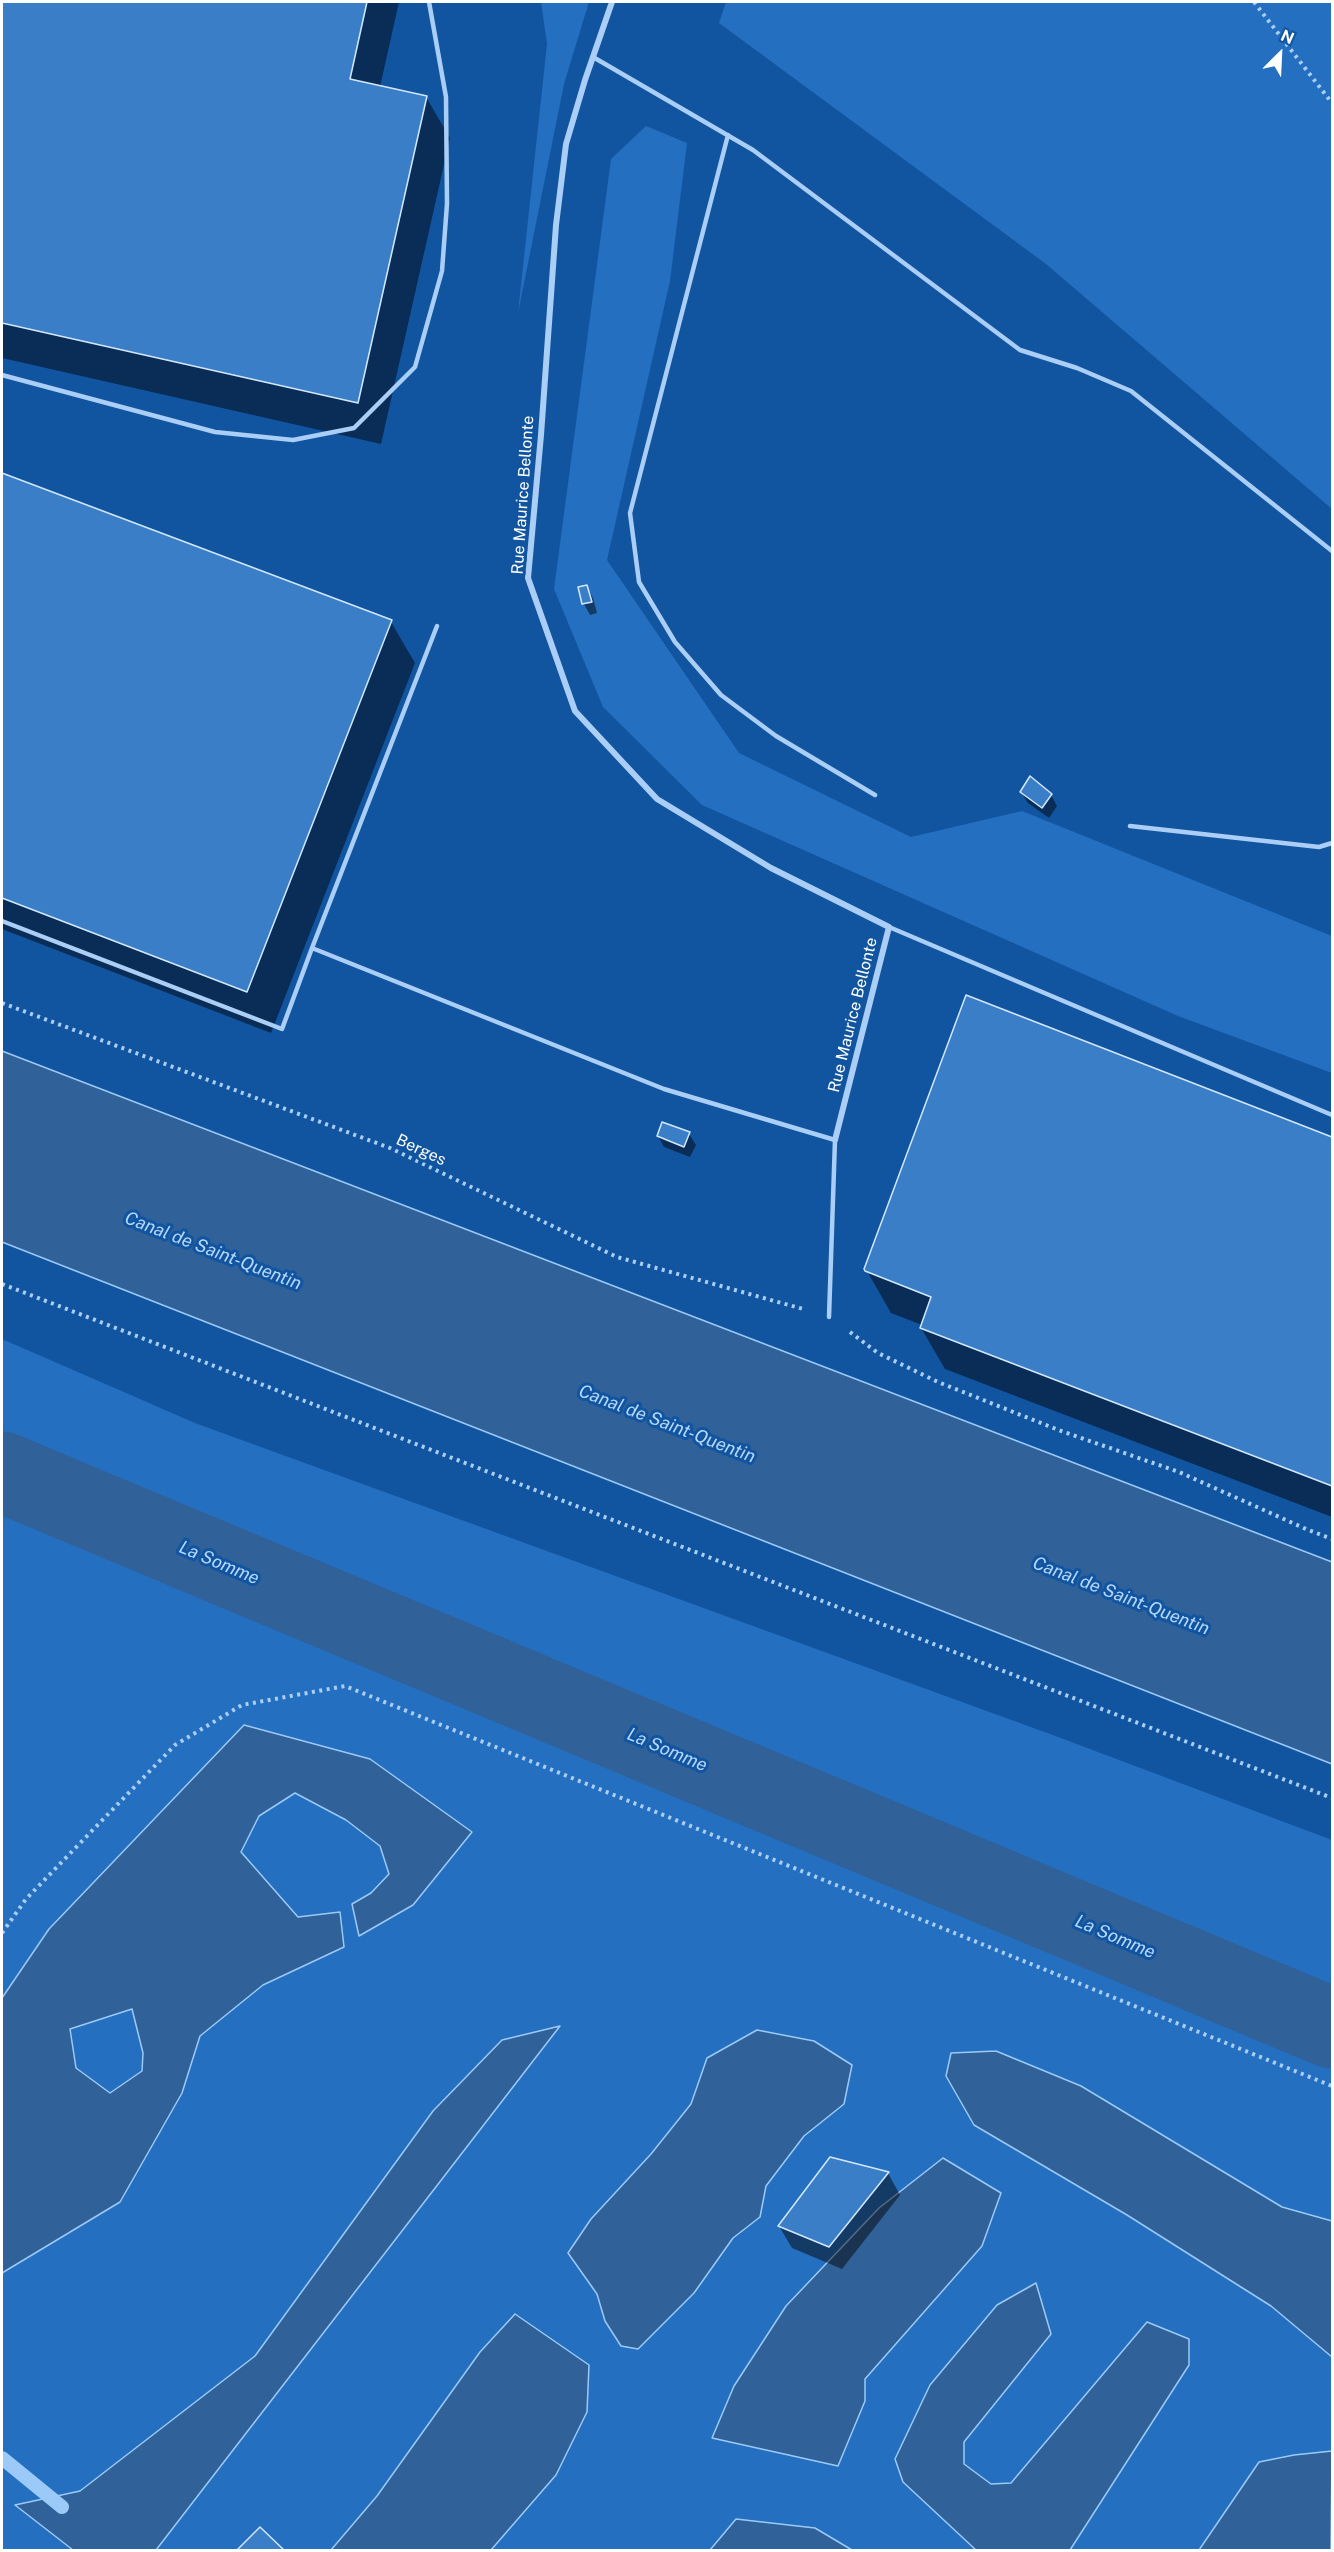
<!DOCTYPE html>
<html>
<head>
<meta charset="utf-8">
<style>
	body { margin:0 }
	#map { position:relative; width:1334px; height:2552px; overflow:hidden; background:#1155a1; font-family:"Public Sans",sans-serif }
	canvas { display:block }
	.frame { position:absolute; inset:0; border:3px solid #fff; pointer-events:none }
	.north { position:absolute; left:1250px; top:24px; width:60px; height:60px; -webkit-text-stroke:4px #1155a1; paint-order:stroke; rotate:24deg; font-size:16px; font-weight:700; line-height:24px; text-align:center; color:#fff }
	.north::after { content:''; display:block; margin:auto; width:21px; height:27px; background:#fff; clip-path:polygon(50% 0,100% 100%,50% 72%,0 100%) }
</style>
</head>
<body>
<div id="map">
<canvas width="1334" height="2552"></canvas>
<div class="frame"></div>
<div class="north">N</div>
</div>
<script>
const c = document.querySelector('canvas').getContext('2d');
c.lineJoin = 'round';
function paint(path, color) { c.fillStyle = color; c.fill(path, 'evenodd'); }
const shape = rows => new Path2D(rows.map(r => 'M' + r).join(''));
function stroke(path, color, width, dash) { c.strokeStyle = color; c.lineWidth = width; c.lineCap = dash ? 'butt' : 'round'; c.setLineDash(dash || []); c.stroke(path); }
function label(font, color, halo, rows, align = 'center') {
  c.font = font + ' "Public Sans",sans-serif'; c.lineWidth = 6; c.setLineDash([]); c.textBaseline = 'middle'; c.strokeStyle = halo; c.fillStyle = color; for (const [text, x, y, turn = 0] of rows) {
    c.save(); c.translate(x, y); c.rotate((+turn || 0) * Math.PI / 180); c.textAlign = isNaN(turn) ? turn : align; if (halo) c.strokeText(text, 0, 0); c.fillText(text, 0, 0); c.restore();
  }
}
paint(shape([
	[541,2,589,2,564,84,518,313,547,44],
	[726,2,1332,2,1332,509,1046,264,719,23],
	[646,126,687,143,670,281,607,560,739,753,911,837,1022,811,1332,936,1332,1073,1178,1016,702,805,603,707,554,589,611,159],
	[2,1339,195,1423,1050,1734,1332,1840,1332,2550,2,2550]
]), '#246fbf');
const water = shape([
	[2,1051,1332,1562,1332,1764,2,1242,2,1051],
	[244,1725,370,1759,472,1832,413,1905,359,1936,352,1904,371,1893,389,1874,380,1846,346,1820,295,1793,259,1816,241,1852,298,1917,340,1912,344,1947,263,1985,200,2036,182,2093,120,2202,2,2273,2,1998,49,1929,244,1725],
	[132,2009,143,2053,142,2071,110,2093,76,2068,70,2029,132,2009],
	[560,2026,156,2550,73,2550,15,2505,80,2491,255,2356,433,2111,502,2040,560,2026],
	[757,2030,814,2041,852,2065,844,2104,804,2136,766,2186,760,2217,733,2238,694,2293,638,2349,621,2346,605,2321,597,2294,568,2253,591,2219,651,2154,691,2104,707,2058,757,2030],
	[996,2051,1081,2086,1282,2207,1332,2221,1332,2357,1271,2306,1127,2215,974,2125,946,2076,951,2053,996,2051],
	[943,2158,1001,2193,982,2246,865,2379,865,2401,838,2466,712,2438,734,2386,786,2306,879,2208,943,2158],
	[1036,2283,1051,2334,964,2442,964,2464,991,2484,1011,2483,1147,2322,1189,2339,1189,2365,1070,2550,976,2550,903,2482,895,2459,930,2385,997,2305,1036,2283],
	[515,2314,589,2365,587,2412,556,2475,491,2550,331,2550,377,2496,480,2352,515,2314],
	[1332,2451,1331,2550,1199,2550,1259,2462,1294,2455,1332,2451],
	[736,2519,815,2528,852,2550,710,2550,736,2519]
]);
paint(water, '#306199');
stroke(water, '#9ccaf8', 1.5);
paint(shape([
	[2,2,399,2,380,87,426,97,450,138,381,444,2,358],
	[2,474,391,622,415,663,271,1033,2,929],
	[587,587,593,598,597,613,590,615,584,604,580,588],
	[1021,792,1051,795,1057,806,1049,818,1028,803],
	[967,997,1332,1138,1332,1517,945,1369,921,1328,922,1325,891,1313,867,1271],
	[689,1134,696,1145,690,1157,664,1147,658,1136],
	[888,2173,900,2195,842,2269,792,2248,779,2226],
	[260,2529,282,2550,239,2550]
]), '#0007');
stroke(shape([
	[2,2458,62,2507]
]), '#9ccaf8', 14);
stroke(shape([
	[2,1472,1332,2028]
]), '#306199', 81);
const building = shape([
	[2,2,367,2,350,79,427,96,358,403,2,323,2,2],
	[2,473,392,620,247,992,2,898,2,473],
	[587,585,592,602,582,604,578,587,587,585],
	[1030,776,1052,794,1042,808,1020,792,1030,776],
	[966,995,1332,1137,1332,1486,920,1328,931,1297,865,1271,864,1269,966,995],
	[662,1122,690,1132,684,1147,657,1136,662,1122],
	[830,2157,889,2172,829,2247,778,2226,830,2157],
	[260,2527,284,2550,237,2550,260,2527]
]);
paint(building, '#3a7ec8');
stroke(building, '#d3e8fe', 1.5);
stroke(shape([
	[1254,2,1332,103],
	[2,1003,390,1148,617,1257,803,1309],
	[2,1284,1332,1798],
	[850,1332,878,1353,938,1382,1061,1431,1179,1472,1306,1529,1332,1539],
	[2,1933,26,1899,175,1745,242,1705,345,1686,1332,2086]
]), '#aacef5', 4, [3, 4.5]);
stroke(shape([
	[593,57,753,150,1020,350,1077,368,1131,391,1332,551],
	[728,135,630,513,639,582,675,642,721,695,776,736,875,795],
	[2,375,215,432,293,440,354,428,415,367,442,271,447,204,446,97,429,2],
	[437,626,312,948,664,1089,835,1140,829,1317],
	[1130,826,1319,847,1332,843],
	[2,921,282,1029,312,948],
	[889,927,1332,1115]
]), '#aacef5', 4.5);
stroke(shape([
	[612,2,585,80,566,144,556,225,541,435,528,578,575,711,657,799,771,868,889,927,835,1140]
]), '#aacef5', 6);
label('16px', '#fff', '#1155a1', [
	["Rue Maurice Bellonte",523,495,-86],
	["Rue Maurice Bellonte",853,1015,-76],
	["Berges",421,1150,25]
]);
label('italic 18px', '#b7d8fb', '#1155a1', [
	["Canal de Saint-Quentin",213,1251,21],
	["Canal de Saint-Quentin",667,1424,21],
	["La Somme",219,1563,23],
	["Canal de Saint-Quentin",1121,1596,21],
	["La Somme",667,1750,23],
	["La Somme",1115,1937,23]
]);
</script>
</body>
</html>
